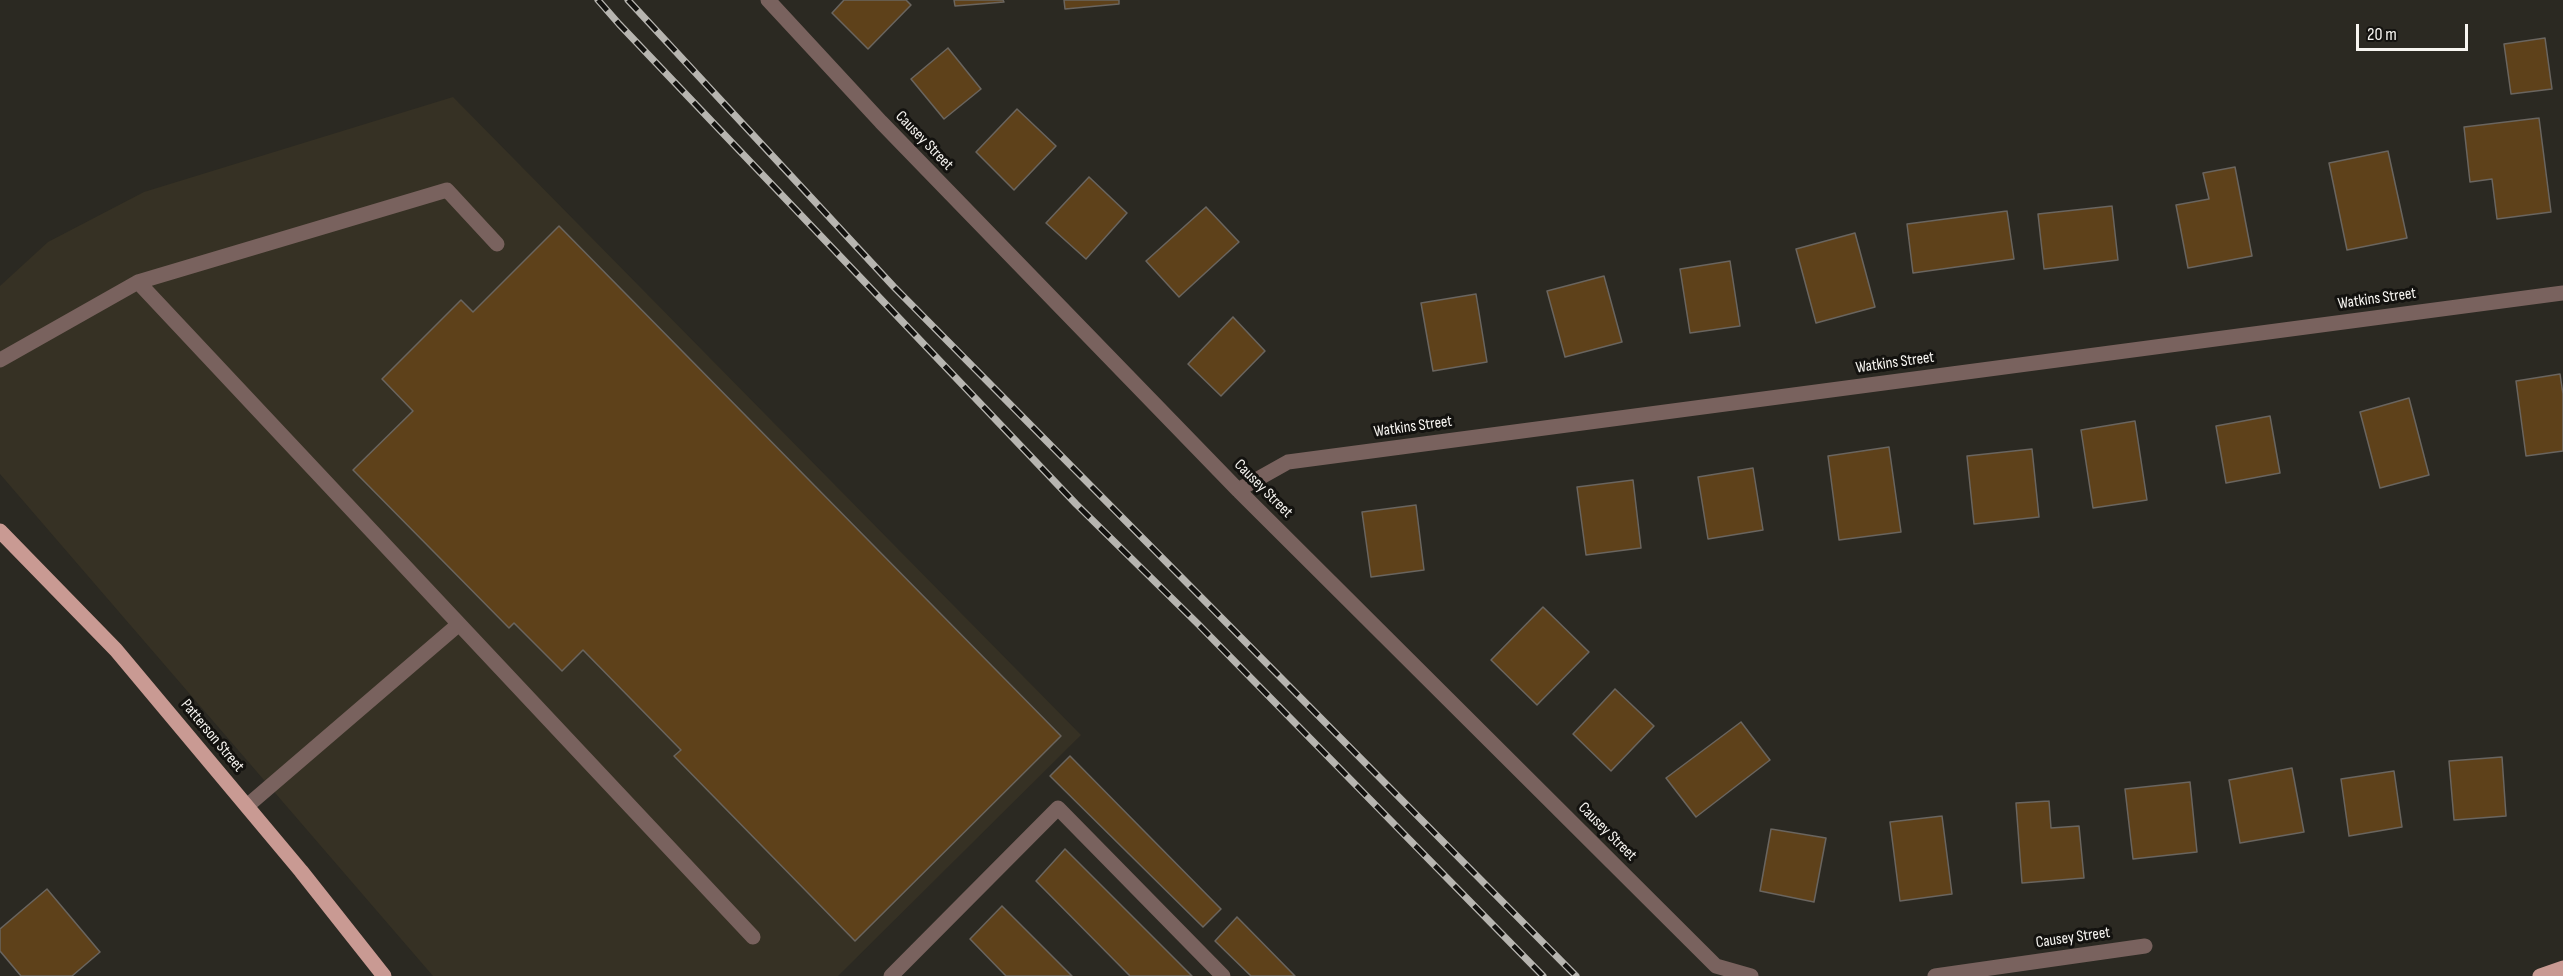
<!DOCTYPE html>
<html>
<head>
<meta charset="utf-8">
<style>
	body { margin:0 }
	#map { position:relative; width:2563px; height:976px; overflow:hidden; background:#2b2922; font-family:"Sofia Sans Condensed",sans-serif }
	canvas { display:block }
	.scale { position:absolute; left:2356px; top:24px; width:112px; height:27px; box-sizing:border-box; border:3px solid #f7f5f1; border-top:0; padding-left:8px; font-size:18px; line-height:21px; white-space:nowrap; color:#f7f5f1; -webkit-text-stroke:4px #13120f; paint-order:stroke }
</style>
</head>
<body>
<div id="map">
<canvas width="2563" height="976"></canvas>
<div class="scale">20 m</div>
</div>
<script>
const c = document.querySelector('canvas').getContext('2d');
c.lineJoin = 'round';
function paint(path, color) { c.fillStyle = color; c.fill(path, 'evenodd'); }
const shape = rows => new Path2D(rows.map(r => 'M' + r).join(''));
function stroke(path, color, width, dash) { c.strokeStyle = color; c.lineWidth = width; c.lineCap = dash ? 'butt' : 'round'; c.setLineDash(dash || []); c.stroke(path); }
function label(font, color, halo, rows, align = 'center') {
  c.font = font + ' "Sofia Sans Condensed",sans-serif'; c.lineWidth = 6; c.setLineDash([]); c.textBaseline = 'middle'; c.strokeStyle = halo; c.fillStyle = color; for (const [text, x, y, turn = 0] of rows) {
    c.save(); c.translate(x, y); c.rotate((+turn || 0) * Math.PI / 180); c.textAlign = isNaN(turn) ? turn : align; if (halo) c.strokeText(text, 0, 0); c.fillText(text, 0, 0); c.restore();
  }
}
paint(shape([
	[453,97,1081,735,838,976,433,976,0,474,0,286,48,242,144,192]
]), '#363124');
const building = shape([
	[844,0,906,0,911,5,868,49,832,13,844,0],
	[954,0,1003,0,1004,2,955,6,954,0],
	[1064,0,1119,0,1119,4,1065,9,1064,0],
	[2545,38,2552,89,2511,94,2504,44,2545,38],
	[948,48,981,89,944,119,911,79,948,48],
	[1017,109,1056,146,1014,190,976,152,1017,109],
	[2539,118,2551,212,2497,219,2492,179,2470,182,2464,127,2539,118],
	[2388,151,2407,238,2347,250,2329,163,2388,151],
	[2235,167,2252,256,2188,268,2176,205,2209,199,2203,173,2235,167],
	[1089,177,1127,213,1086,259,1046,223,1089,177],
	[2112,206,2118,260,2044,269,2038,214,2112,206],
	[1206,207,1239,242,1179,297,1146,261,1206,207],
	[2007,211,2014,259,1913,273,1907,224,2007,211],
	[559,226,1061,736,855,941,674,756,681,750,583,650,562,671,514,623,509,628,353,470,413,411,382,379,461,300,473,312,559,226],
	[1855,233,1875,307,1816,323,1796,249,1855,233],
	[1730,261,1740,326,1690,333,1680,269,1730,261],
	[1604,276,1622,342,1565,357,1547,291,1604,276],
	[1476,294,1487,362,1433,371,1421,303,1476,294],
	[1233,317,1265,351,1221,396,1188,364,1233,317],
	[2560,374,2563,394,2563,451,2526,456,2516,381,2560,374],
	[2409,398,2429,475,2380,488,2360,412,2409,398],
	[2270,416,2280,473,2226,483,2216,426,2270,416],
	[2135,421,2147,500,2093,508,2081,430,2135,421],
	[1889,447,1901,532,1839,540,1828,456,1889,447],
	[2032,449,2039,517,1974,524,1967,456,2032,449],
	[1753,468,1763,530,1708,539,1698,477,1753,468],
	[1633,480,1641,548,1586,555,1577,487,1633,480],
	[1416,505,1424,570,1371,577,1362,512,1416,505],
	[1543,607,1589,652,1537,705,1491,660,1543,607],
	[1615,689,1654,726,1611,771,1573,734,1615,689],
	[1741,722,1770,760,1696,817,1666,778,1741,722],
	[1070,756,1221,909,1203,927,1050,776,1070,756],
	[2502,757,2506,816,2454,820,2449,761,2502,757],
	[2292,768,2304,832,2240,843,2229,780,2292,768],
	[2394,771,2402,827,2349,836,2341,779,2394,771],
	[2190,782,2197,852,2133,859,2125,789,2190,782],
	[2049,801,2051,828,2079,826,2084,878,2022,883,2016,803,2049,801],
	[1942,816,1952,894,1900,901,1890,822,1942,816],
	[1771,829,1826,838,1814,902,1760,891,1771,829],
	[1065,849,1192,976,1130,976,1036,881,1065,849],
	[47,889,100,952,72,976,21,976,0,951,0,929,47,889],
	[1002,906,1072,976,1006,976,970,939,1002,906],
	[1237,917,1295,976,1251,976,1215,941,1237,917]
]);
paint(building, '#5e411a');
stroke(building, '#6a655f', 1.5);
stroke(shape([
	[768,0,881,122,1238,490,1716,966,1751,976],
	[138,282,447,190,497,244],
	[0,360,138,282,459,624,247,806],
	[1238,490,1288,462,2563,293],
	[459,624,753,937],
	[891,976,1058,808,1223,976],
	[1935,976,2145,946]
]), '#79625e', 15);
stroke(shape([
	[0,531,116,650,301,871,384,976],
	[2540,976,2563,968]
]), '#c99a93', 15);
const rail = shape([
	[598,0,619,24,1076,504,1198,624,1543,976],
	[628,0,894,287,1576,976]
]);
stroke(rail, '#b7b5b0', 7);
stroke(rail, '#13120f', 4.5, [14]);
label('16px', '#f7f5f1', '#13120f', [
	["Causey Street",924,141,46],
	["Watkins Street",2377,299,-8],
	["Watkins Street",1895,363,-8],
	["Watkins Street",1413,427,-8],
	["Causey Street",1263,489,45],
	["Patterson Street",212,736,50],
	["Causey Street",1607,832,45],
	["Causey Street",2073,938,-8]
]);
</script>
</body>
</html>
